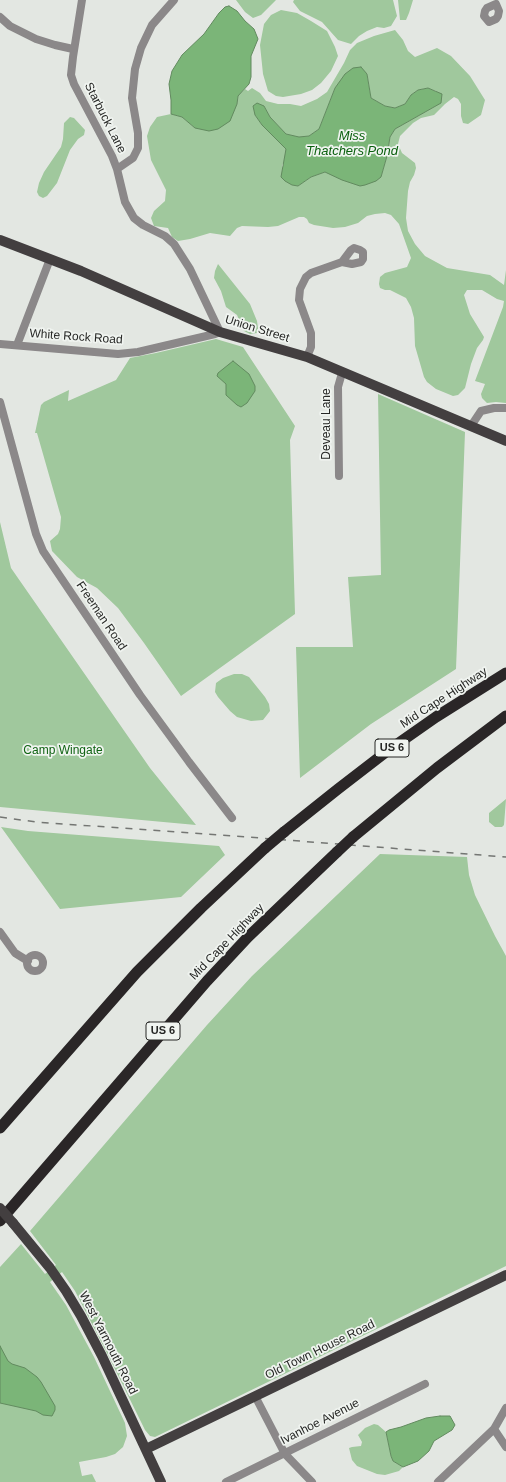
<!DOCTYPE html>
<html>
<head>
<meta charset="utf-8">
<style>
	body { margin:0 }
	canvas { display:block; background:#e3e7e2 }
</style>
</head>
<body>
<canvas width="506" height="1482"></canvas>
<script>
const c = document.querySelector('canvas').getContext('2d');
c.lineJoin = 'round';
function paint(path, color) { c.fillStyle = color; c.fill(path, 'evenodd'); }
const shape = rows => new Path2D(rows.map(r => 'M' + r).join(''));
function stroke(path, color, width, dash) { c.strokeStyle = color; c.lineWidth = width; c.lineCap = dash ? 'butt' : 'round'; c.setLineDash(dash || []); c.stroke(path); }
function label(font, color, halo, rows, align = 'center') {
  c.font = font + ' Helvetica,sans-serif'; c.lineWidth = 3.5; c.setLineDash([]); c.textBaseline = 'middle'; c.strokeStyle = halo; c.fillStyle = color; for (const [text, x, y, turn = 0] of rows) {
    c.save(); c.translate(x, y); c.rotate((+turn || 0) * Math.PI / 180); c.textAlign = isNaN(turn) ? turn : align; if (halo) c.strokeText(text, 0, 0); c.fillText(text, 0, 0); c.restore();
  }
}
paint(shape([
	[236,0,276,0,261,15,253,18,245,12],
	[294,0,393,0,397,16,391,26,384,28,377,27,367,31,359,36,351,44,338,40,322,22,300,11,293,2],
	[398,0,413,0,409,13,406,20,400,20],
	[281,10,297,13,311,21,327,31,335,47,338,56,331,71,321,83,312,90,301,94,283,97,276,96,268,91,263,74,260,45,264,24,271,15],
	[395,30,403,40,408,51,415,57,437,48,451,56,470,76,485,100,481,115,468,124,463,123,461,116,461,104,458,99,454,97,445,104,434,115,421,118,413,123,400,136,398,144,402,153,415,163,416,168,414,175,410,182,408,191,406,218,408,231,415,244,425,256,447,268,490,275,504,285,506,270,506,403,496,402,487,403,482,398,481,394,485,384,475,381,503,307,504,301,497,299,482,290,467,290,464,295,470,314,484,337,483,340,477,348,471,364,465,388,458,395,453,396,436,389,427,382,424,377,415,346,414,318,411,307,406,298,390,290,385,290,380,288,379,284,380,277,385,273,407,267,411,258,399,224,391,215,385,213,375,214,367,216,358,223,345,227,333,228,314,225,309,223,307,219,304,217,299,217,278,226,268,227,242,226,237,228,230,236,210,233,190,239,178,241,172,237,168,228,154,226,151,218,154,211,165,201,166,190,151,160,147,136,150,127,157,117,171,114,182,117,195,128,237,104,238,96,245,89,248,91,252,88,260,93,266,101,278,104,290,104,301,106,317,99,327,92,344,63,350,50,357,43,374,36],
	[367,73,371,98,385,106,395,108,405,104,411,95,418,90,427,88,436,91,437,105,395,129,390,137,387,156,381,177,325,172,311,177,298,186,292,185,282,166,286,156,286,149,262,125,255,115,264,106,270,117,286,134,299,138,309,136,319,129,335,88],
	[70,117,74,118,85,130,84,135,78,139,70,150,57,183,47,196,43,198,39,196,37,192,39,183,44,172,61,147,63,139,64,123],
	[218,264,250,304,257,321,258,328,257,333,250,334,244,331,237,315,226,307,221,291,214,278,215,271],
	[216,339,243,347,295,426,290,440,295,614,181,696,144,643,118,608,97,588,77,577,52,551,50,541,58,534,60,529,61,517,37,433,35,433,41,405,44,402,69,390,68,401,116,380,130,358,156,353],
	[378,394,465,432,456,669,371,724,300,778,296,647,353,647,348,577,381,575],
	[0,522,11,568,150,768,196,825,0,807],
	[234,674,242,674,249,677,265,697,269,704,270,711,263,720,251,721,237,717,230,711,218,697,215,692,216,683,223,678],
	[506,799,504,825,502,827,495,827,489,822,489,813],
	[1,827,28,831,219,846,225,855,181,897,60,909],
	[380,854,467,857,469,875,475,895,495,936,506,956,506,1266,155,1437,150,1436,145,1430,109,1357,75,1291,62,1272,50,1282,66,1305,94,1357,125,1423,127,1436,123,1447,115,1454,106,1457,79,1462,82,1476,92,1474,96,1482,0,1482,0,1267,21,1244,45,1274,56,1265,30,1231,207,1025,252,976],
	[374,1424,378,1425,386,1432,391,1456,393,1461,403,1467,399,1471,385,1475,377,1474,357,1466,352,1460,349,1448,352,1447,361,1446,362,1442,358,1435,365,1428]
]), '#a0c89d');
const water = shape([
	[229,6,237,11,245,21,254,29,258,39,251,56,251,77,249,84,238,96,237,104,230,121,218,129,209,131,195,128,182,117,171,114,171,100,169,84,172,71,182,55,204,34,219,13,225,7,229,6],
	[361,67,367,74,371,98,385,106,395,108,405,104,411,95,418,90,428,88,442,94,441,103,395,129,390,137,387,156,381,177,376,181,365,185,360,186,342,180,325,172,311,177,298,186,292,185,285,181,281,177,286,149,262,125,255,115,253,106,257,103,264,106,270,117,286,134,299,137,309,136,319,129,335,88,345,74,353,68,361,67],
	[233,361,249,374,255,386,255,391,247,403,241,407,237,405,226,395,226,384,217,376,218,373,233,361],
	[0,1346,8,1361,12,1364,25,1368,37,1377,41,1382,55,1406,55,1410,52,1416,43,1415,36,1411,0,1403,0,1346],
	[440,1416,450,1416,455,1425,452,1430,434,1441,429,1451,418,1461,403,1467,393,1461,391,1456,386,1432,389,1430,401,1427,426,1418,440,1416]
]);
paint(water, '#7bb578');
stroke(water, '#628a5f', 1);
stroke(shape([
	[496,4,499,11,498,16,496,19,489,22,484,16,485,11,487,8,496,4],
	[0,17,10,26,36,39,55,45,73,49],
	[117,169,133,158,138,148,138,133,132,98,135,69,141,48,152,25,174,0],
	[0,344,118,354,138,352,215,334,220,332,190,269,174,244,165,236,143,225,134,218,125,202,117,169,112,156,74,84,71,75,73,57,82,0],
	[17,345,50,259],
	[307,357,311,347,311,333,299,300,300,289,306,277,311,273,342,262,351,250,354,248,360,250,363,252,363,259,361,262,352,264,342,262],
	[0,402,36,534,43,551,140,695,189,762,232,818],
	[471,426,481,411,494,408,506,408],
	[339,476,338,387,342,373],
	[0,932,15,953,28,961],
	'27 963a8 8 0 1 1 16 0a8 8 0 1 1-16 0Z',
	[255,1396,285,1454,312,1482],
	[494,1429,506,1447],
	[226,1482,425,1384],
	[438,1482,494,1429,506,1408]
]), '#8b8889', 8);
stroke(shape([
	[0,240,81,271,220,332,307,357,506,441],
	[13,1223,50,1268,66,1291,81,1316,102,1356,161,1482],
	[146,1449,506,1275]
]), '#433f40', 10);
stroke(shape([
	[284,832,338,789,386,752,436,717,506,673],
	[353,837,437,768,506,716],
	[0,1128,137,972,201,908,265,848],
	[0,1221,207,981,248,937,337,852]
]), '#2a2627', 11);
stroke(shape([
	[0,817,36,822,247,837,506,857]
]), '#747673', 1.5, [7, 7]);
stroke(shape([
	[0,1208,13,1223]
]), '#433f40', 10);
stroke(shape([
	[265,848,284,832],
	[337,852,353,837]
]), '#2a2627', 11);
for (const [x, y, w] of [
	[392,748,34],
	[163,1031,34]
]) { const box = new Path2D(); box.roundRect(x - w / 2, y - 9, w, 18, 3); c.fillStyle = '#f0f4f0'; c.fill(box); stroke(box, '#262725', 1); }
label('bold 11px', '#262725', null, [
	["US 6",392,748],
	["US 6",163,1031]
]);
label('12px', '#262725', '#f0f4f0', [
	["Starbuck Lane",105,118,63],
	["Union Street",257,329,17],
	["White Rock Road",76,337,4],
	["Deveau Lane",327,424,-90],
	["Freeman Road",101,616,56],
	["Mid Cape Highway",444,698,-33],
	["Mid Cape Highway",227,942,-46],
	["West Yarmouth Road",108,1343,63],
	["Old Town House Road",320,1350,-26],
	["Ivanhoe Avenue",320,1422,-27]
]);
label('12px', '#116414', '#f0f4f0', [
	["Camp Wingate",63,751]
]);
label('italic 13px', '#0a600e', '#f0f4f0', [
	["Miss",352,136],
	["Thatchers Pond",352,151]
]);
</script>
</body>
</html>
